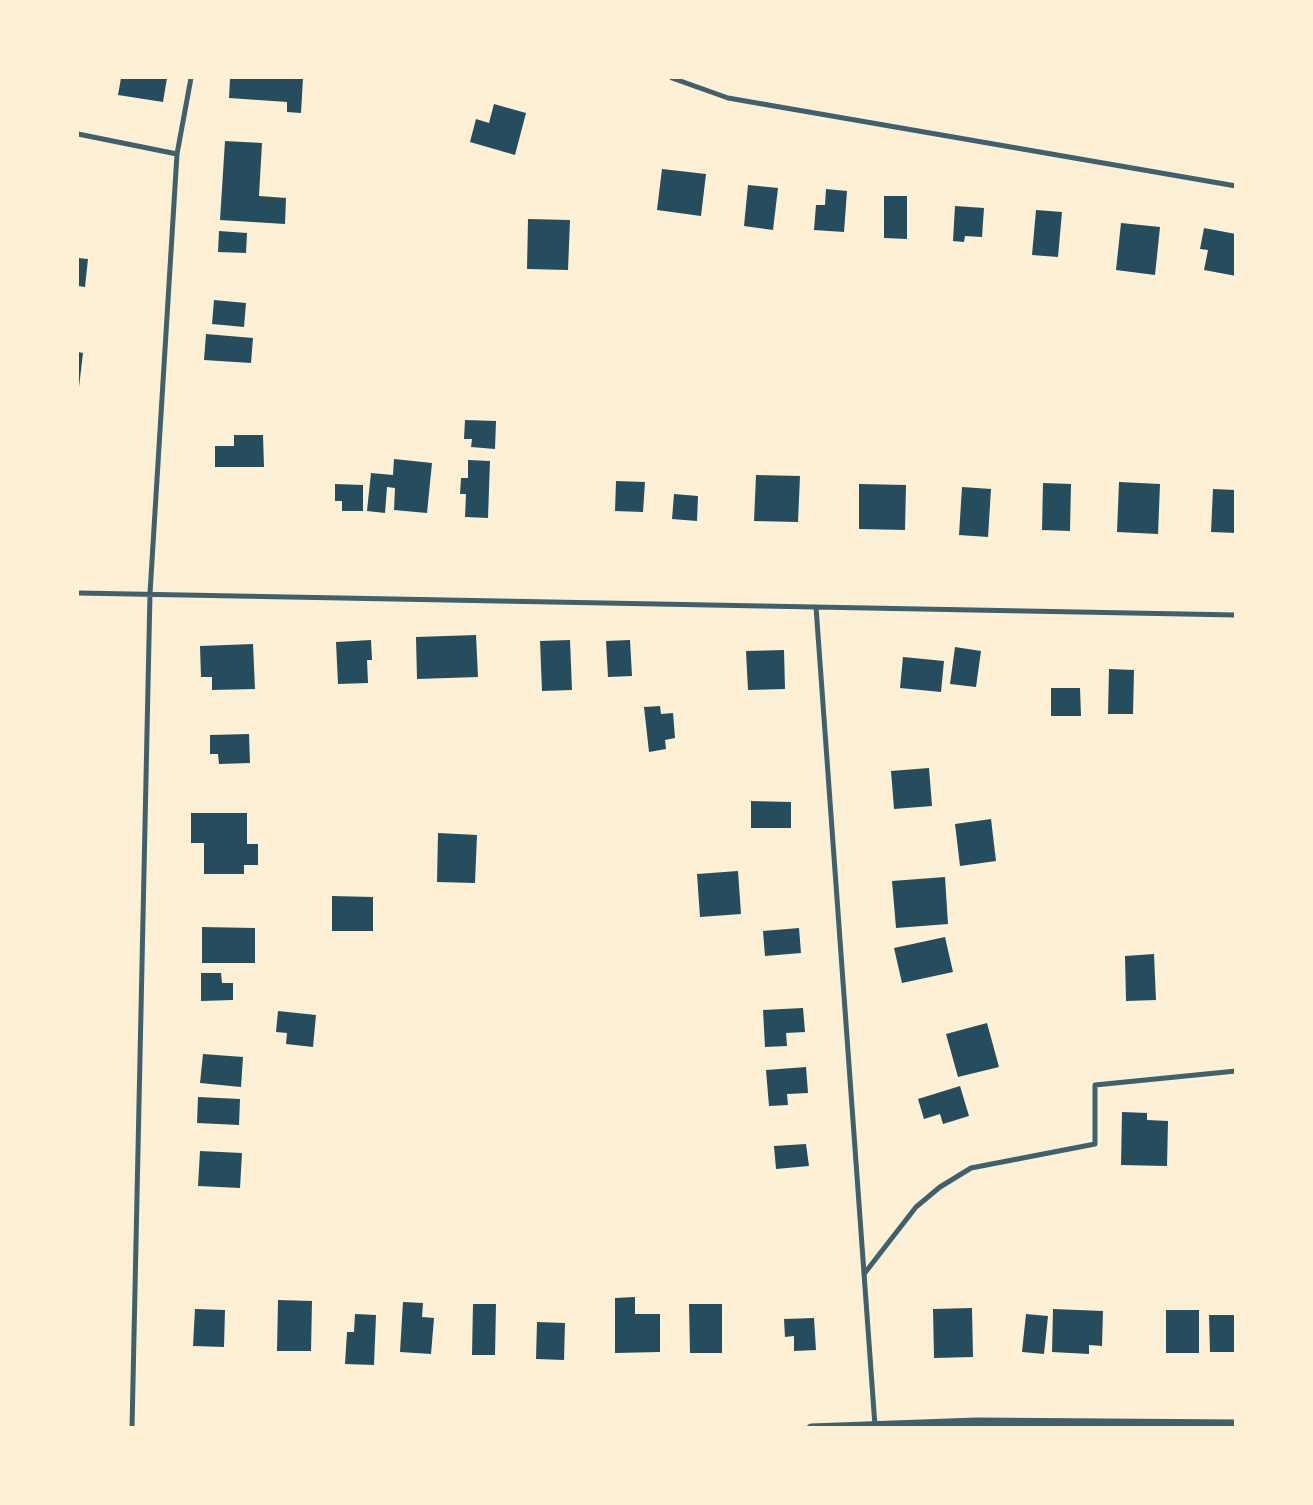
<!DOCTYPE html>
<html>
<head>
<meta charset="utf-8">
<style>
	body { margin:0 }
	#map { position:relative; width:1313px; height:1505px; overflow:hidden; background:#fdf0d5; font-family:"Nunito Sans",sans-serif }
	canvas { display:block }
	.frame { position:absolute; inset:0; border:79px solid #fdf0d5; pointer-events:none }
</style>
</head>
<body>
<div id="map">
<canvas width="1313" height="1505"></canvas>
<div class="frame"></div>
</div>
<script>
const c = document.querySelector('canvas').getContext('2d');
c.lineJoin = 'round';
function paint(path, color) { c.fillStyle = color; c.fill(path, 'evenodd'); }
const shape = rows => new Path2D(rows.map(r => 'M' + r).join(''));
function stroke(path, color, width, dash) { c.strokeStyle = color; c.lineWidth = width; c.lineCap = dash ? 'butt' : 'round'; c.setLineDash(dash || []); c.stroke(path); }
paint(shape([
	[121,78,167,78,163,102,118,95],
	[230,78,303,78,301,113,287,112,287,102,229,98],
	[494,104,526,113,515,155,470,142,476,119,489,123],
	[225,141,262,143,259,196,286,198,285,224,220,220],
	[662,169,706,174,701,216,657,210],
	[748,185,778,188,773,230,744,226],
	[826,189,847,191,844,232,814,230,816,205,825,205],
	[884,196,907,196,907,239,884,238],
	[955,206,984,208,982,237,965,236,964,242,953,241],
	[1036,210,1062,212,1058,257,1032,255],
	[528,219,570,220,568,270,527,269],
	[1121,223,1160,227,1155,275,1116,270],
	[1204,228,1236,234,1236,276,1204,270,1208,250,1200,249],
	[219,231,247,233,246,253,218,252],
	[78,258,88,259,85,287,78,286],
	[214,300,246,303,244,327,212,324],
	[206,334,253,338,251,363,204,360],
	[78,352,83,353,79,387,78,387],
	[465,420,496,421,495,449,471,447,472,439,464,439],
	[234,435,263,435,264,467,215,467,215,446,234,446],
	[394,459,432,463,427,513,394,510,395,488,387,487,385,513,367,511,371,473,393,475],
	[468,460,490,461,488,518,465,517,466,494,460,494,461,478,468,478],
	[756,475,800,476,798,522,754,521],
	[616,481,645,482,643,512,615,511],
	[1119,482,1160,484,1158,534,1117,532],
	[1043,483,1071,484,1070,531,1042,530],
	[335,484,363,485,363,511,342,511,342,501,335,501],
	[859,484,906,485,905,530,859,529],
	[962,487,991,489,988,537,959,535],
	[1213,489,1236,490,1236,533,1211,532],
	[674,494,698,496,697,521,672,519],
	[476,635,478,677,417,679,416,637],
	[371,640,372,660,367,660,368,683,338,684,336,642],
	[570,640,572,690,542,691,540,641],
	[630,640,632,676,608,677,606,641],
	[253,644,255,689,212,690,212,677,201,677,200,646],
	[955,647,981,651,976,687,950,684],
	[784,650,785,689,748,690,746,651],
	[903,657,944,661,941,692,900,688],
	[1109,669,1134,670,1133,714,1108,714],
	[1051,688,1080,688,1081,716,1051,716],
	[660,706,661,714,673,713,675,738,665,740,666,749,649,752,644,707],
	[249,734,250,763,219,764,218,754,210,754,210,735],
	[929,768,932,806,894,809,891,771],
	[751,801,791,802,791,828,751,828],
	[191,813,247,813,247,844,258,844,258,865,244,865,244,874,204,874,204,843,191,843],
	[991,819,996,861,960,866,955,824],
	[438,833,477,835,475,883,437,882],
	[738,871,741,914,700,917,697,874],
	[945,877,948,924,896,928,892,881],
	[332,896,373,897,373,931,332,931],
	[202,927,255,928,255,963,202,963],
	[799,928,801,953,765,956,763,931],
	[945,937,953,972,902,983,894,948],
	[1154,954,1156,1000,1126,1001,1125,956],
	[201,973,221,973,222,983,233,983,233,1000,201,1001],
	[803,1008,805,1032,786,1033,787,1046,765,1047,763,1010],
	[278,1011,316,1015,313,1047,286,1044,287,1033,276,1032],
	[987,1023,999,1067,958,1077,946,1034],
	[203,1054,243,1057,241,1087,200,1083],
	[806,1067,808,1093,787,1094,788,1105,769,1106,766,1070],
	[960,1086,969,1116,943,1124,940,1114,924,1119,918,1099],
	[198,1097,240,1099,239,1125,197,1123],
	[1122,1112,1147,1113,1147,1120,1168,1121,1167,1166,1121,1165],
	[806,1144,809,1166,776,1169,774,1146],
	[200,1151,242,1153,240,1188,198,1186],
	[635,1297,635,1314,660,1314,660,1352,615,1353,615,1298],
	[278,1300,312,1301,311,1351,277,1351],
	[403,1302,423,1303,422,1317,434,1318,431,1354,400,1352],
	[473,1304,496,1304,495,1355,472,1355],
	[689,1304,722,1304,722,1353,690,1353],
	[972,1308,973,1357,934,1358,933,1309],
	[195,1309,225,1310,224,1347,193,1346],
	[1053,1309,1103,1311,1102,1346,1089,1345,1089,1354,1052,1352],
	[1166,1310,1199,1310,1199,1353,1166,1353],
	[355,1314,376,1315,374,1365,345,1364,347,1332,354,1332],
	[1026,1314,1048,1316,1044,1354,1022,1352],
	[1209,1315,1236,1315,1236,1352,1210,1352],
	[814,1318,816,1350,794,1351,794,1336,785,1337,784,1319],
	[537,1322,565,1323,564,1360,536,1359]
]), '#264d5e');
stroke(shape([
	[672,78,728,98,1236,186],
	[78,134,177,154],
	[78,593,1236,615],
	[816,607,875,1426],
	[864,1274,916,1207,940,1187,971,1168,1095,1144,1095,1085,1236,1071],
	[132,1428,150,593,177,154,191,78]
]), '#3f606c', 5);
stroke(shape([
	[811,1428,976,1422,1236,1424]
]), '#3f606c', 9);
</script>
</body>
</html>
